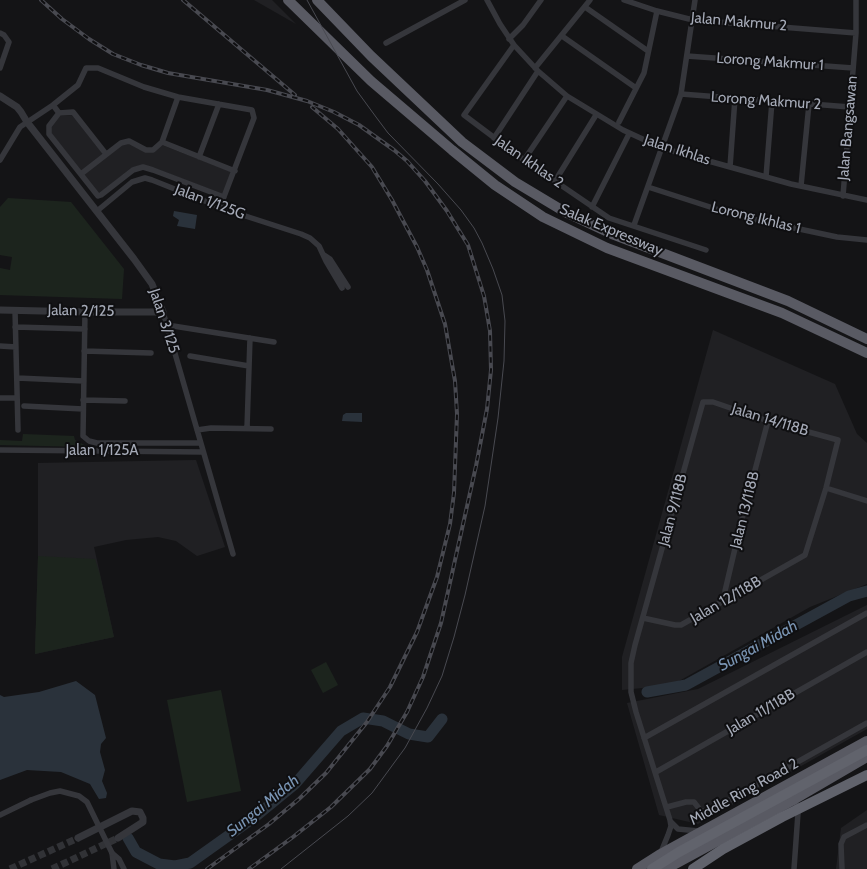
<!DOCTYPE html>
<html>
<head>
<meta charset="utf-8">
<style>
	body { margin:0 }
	canvas { display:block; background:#141416 }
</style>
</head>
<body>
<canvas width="867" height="869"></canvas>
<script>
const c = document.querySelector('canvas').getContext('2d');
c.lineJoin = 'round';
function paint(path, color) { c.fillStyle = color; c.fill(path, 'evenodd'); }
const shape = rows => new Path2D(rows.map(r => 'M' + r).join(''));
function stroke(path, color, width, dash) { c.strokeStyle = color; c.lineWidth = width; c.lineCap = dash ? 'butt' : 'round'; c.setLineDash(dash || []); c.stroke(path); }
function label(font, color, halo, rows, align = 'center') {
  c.font = font + ' Cabin,sans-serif'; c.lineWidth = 4; c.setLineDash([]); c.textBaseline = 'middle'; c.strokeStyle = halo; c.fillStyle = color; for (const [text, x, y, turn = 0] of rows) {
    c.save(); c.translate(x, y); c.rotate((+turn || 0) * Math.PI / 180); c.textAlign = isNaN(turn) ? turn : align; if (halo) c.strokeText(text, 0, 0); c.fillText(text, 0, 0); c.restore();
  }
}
paint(shape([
	[254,0,272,0,296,24],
	[72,115,105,157,121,144,129,144,146,152,162,145,232,172,223,194,154,168,143,165,131,168,99,194,51,133,50,127,59,116],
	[713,330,835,384,857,434,867,443,867,584,810,607,672,685,622,690,622,657],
	[196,460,225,547,197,556,176,541,158,537,126,540,94,547,114,637,35,654,38,556,38,463],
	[867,605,867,729,698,824,659,815,627,703,698,689],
	[867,810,867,869,836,869,841,828]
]), '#202023');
paint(shape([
	[8,198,71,202,124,269,122,299,0,295,0,268,10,270,12,257,0,255,0,207],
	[23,434,74,436,75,440,88,447,0,445,0,440,22,441],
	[38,556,95,559,100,575,114,637,35,654],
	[326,662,338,685,323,693,311,670],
	[221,690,241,791,187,802,167,700]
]), '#1c241d');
paint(shape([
	[174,211,197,215,195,229,177,226,179,220,173,216],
	[346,413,362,413,362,422,342,421,343,415],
	[76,681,95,695,106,738,101,744,100,752,105,770,102,781,107,793,106,798,99,799,90,784,61,772,27,770,0,780,0,695,4,697,39,692]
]), '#2a323b');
stroke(shape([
	[647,692,686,685,849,596,867,591],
	[128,838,136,852,159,864,175,866,190,863,256,816,295,784,341,731,363,718,383,721,409,734,428,737,442,719]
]), '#2a323b', 11);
stroke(shape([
	[10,869,78,838],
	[52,869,118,838]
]), '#313236', 7, [7, 3.5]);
stroke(shape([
	[487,0,500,24,514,45,538,71,567,96,623,130,662,148,791,184,867,200],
	[624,0,657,11,693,20,856,33],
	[585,7,648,51],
	[0,33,4,35,9,42,0,68],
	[562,36,636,88],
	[509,39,523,25,541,0],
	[386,43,465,0],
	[514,45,464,115,524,160,609,218,706,250],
	[687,56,853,68],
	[535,68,590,0],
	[681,94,850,107],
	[53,105,59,113,73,112,106,154],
	[59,113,49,126,49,134,98,196,101,195,133,170,143,167,153,170,224,197],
	[619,122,644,73,657,11],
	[494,138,538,71],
	[162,142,178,97],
	[199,157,219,104],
	[0,160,20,127,53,105,78,85,86,68,98,68,144,87,178,97,252,110,254,118,220,207],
	[524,160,567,96],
	[730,167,735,98],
	[81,174,121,143,129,141,146,150,153,150,162,142,235,171],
	[766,177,772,101],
	[555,181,596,115],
	[801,186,809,104],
	[648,187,738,216,837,237,867,240],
	[843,196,856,33,856,0],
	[592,207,629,134],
	[97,211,132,182,145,178,152,180,230,211,301,234,310,238,319,246,326,261,342,288],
	[634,225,681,94,695,0],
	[324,255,330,259,348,287],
	[15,310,18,430],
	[85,312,83,436,89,441,97,443,200,443],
	[163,312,233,554],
	[167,325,274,342],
	[15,327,85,329],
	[0,346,16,347],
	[84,351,151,353],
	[190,356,249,366],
	[17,378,84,381],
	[0,398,17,398],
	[83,400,125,401],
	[24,406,83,409],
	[247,428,250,338],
	[197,430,211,428,271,429],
	[0,450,203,452],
	[826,488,867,501],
	[727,599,725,591,741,523,768,421],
	[643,618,675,625,681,625,805,555,826,488,838,440,768,421,713,402,703,402,635,645,631,663,631,692,636,712,670,820,671,826,668,835,661,852],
	[644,738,867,613],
	[656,772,867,652],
	[667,807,686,802,694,802,701,811,710,811,867,723],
	[0,815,31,800],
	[671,822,678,829,698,831],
	[112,853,119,859,124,869],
	[112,853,114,869],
	[794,869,798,813,795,799],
	[842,869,841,844,844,837,867,825]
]), '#35363b', 5.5);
stroke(shape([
	[0,96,17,107,21,112,27,122,134,259,152,284,163,312,85,312,0,310],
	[78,838,132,811,140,812,143,818,143,822,118,838]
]), '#35363b', 7);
stroke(shape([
	[288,0,371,81,452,150,495,185,543,217,607,248,782,313,867,353],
	[317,0,371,56,462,142,515,182,565,212,612,234,788,301,867,339],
	[637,869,659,855,867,741],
	[666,869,795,799,867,757]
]), '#595a63', 10);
stroke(shape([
	[652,869,679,852,867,750]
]), '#61636c', 10);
stroke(shape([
	[281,869,348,816,372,793,405,748,427,708,442,676,454,637,465,595,485,506,498,418,504,361,505,321,502,295,493,269,482,243,474,228,461,210,438,184,388,133,376,117,357,91,307,0]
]), '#484950', 1);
const rail = shape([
	[41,0,62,19,89,39,113,54,141,65,168,73,267,90,307,101,334,112,359,125,394,150,407,161,425,181,447,211,468,245,484,296,490,331,491,370,487,409,476,466,441,623,423,677,407,712,387,746,370,769,331,807,293,837,249,869],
	[183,0,295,95],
	[207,869,269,824,299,799,326,773,367,722,390,687,417,632,437,577,450,524,454,493,457,414,455,381,445,324,427,270,417,247,392,200,372,167,338,129,312,107]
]);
stroke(rail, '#484950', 4);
stroke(rail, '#0f0f11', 2, [5.5]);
stroke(shape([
	[31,800,50,793,60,791,79,796,87,802,112,853]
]), '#35363b', 5.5);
stroke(shape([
	[693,869,723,849,782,817,867,775]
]), '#61636c', 10);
label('15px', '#a5aab7', '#0f0f11', [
	["Jalan Makmur 2",739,22,5],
	["Lorong Makmur 1",770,62,4],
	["Lorong Makmur 2",766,101,4],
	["Jalan Bangsawan",848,128,-85],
	["Jalan Ikhlas",677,150,18],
	["Jalan Ikhlas 2",529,162,35],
	["Jalan 1/125G",210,202,21],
	["Lorong Ikhlas 1",756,218,14],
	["Salak Expressway",611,230,23],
	["Jalan 2/125",81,311,1],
	["Jalan 3/125",164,321,72],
	["Jalan 14/118B",770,420,17],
	["Jalan 1/125A",102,451],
	["Jalan 9/118B",673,510,-75],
	["Jalan 13/118B",745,510,-76],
	["Jalan 12/118B",726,600,-30],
	["Jalan 11/118B",761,712,-30],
	["Middle Ring Road 2",744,792,-29]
]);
label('italic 16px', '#7a95b4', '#0f0f11', [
	["Sungai Midah",758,646,-29],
	["Sungai Midah",263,806,-39]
]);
</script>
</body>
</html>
